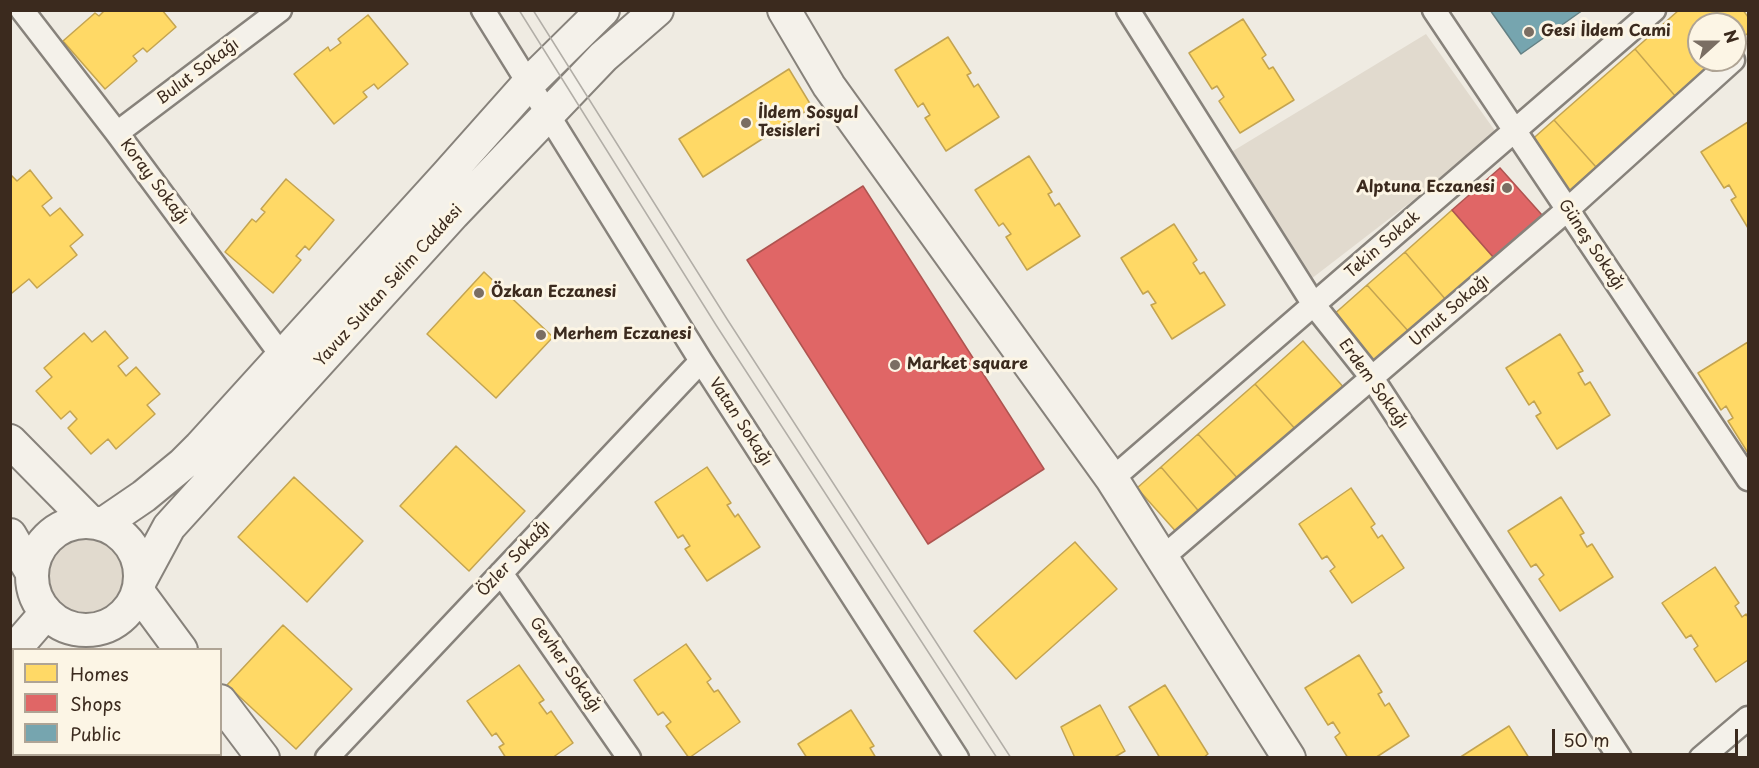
<!DOCTYPE html>
<html>
<head>
<meta charset="utf-8">
<style>
	body { margin:0 }
	#map { position:relative; width:1759px; height:768px; overflow:hidden; background:#efebe2; font-family:"Playpen Sans",sans-serif }
	canvas { display:block }
	.frame { position:absolute; inset:0; border:12px solid #3b2a1e; pointer-events:none }
	.legend { position:absolute; left:12px; top:648px; width:210px; height:108px; box-sizing:border-box; background:#fcf5e5; border:2px solid #afa495; margin:0; padding:8px 10px; list-style:none; font-size:18px; color:#3b2a1e }
	.legend li { display:flex; align-items:center; gap:12px; height:30px }
	.legend b { width:30px; border:2px solid #afa495 }
	.north { position:absolute; left:1687px; top:12px; width:60px; height:60px; box-sizing:border-box; background:#fcf5e5; border:2px solid #afa495; border-radius:50%; rotate:69deg; font-size:16px; font-weight:700; line-height:24px; text-align:center; color:#3b2a1e }
	.north::after { content:''; display:block; margin:auto; width:21px; height:27px; background:#7a6e63; clip-path:polygon(50% 0,100% 100%,50% 72%,0 100%) }
	.scale { position:absolute; left:1552px; top:729px; width:186px; height:27px; box-sizing:border-box; border:3px solid #3b2a1e; border-top:0; padding-left:8px; font-size:18px; line-height:21px; white-space:nowrap; color:#3b2a1e; -webkit-text-stroke:4px #fcf5e5; paint-order:stroke }
</style>
</head>
<body>
<div id="map">
<canvas width="1759" height="768"></canvas>
<div class="frame"></div>
<ul class="legend">
<li><b style="height:16px;background:#ffd966"></b>Homes</li>
<li><b style="height:16px;background:#e06666"></b>Shops</li>
<li><b style="height:16px;background:#76a5af"></b>Public</li>
</ul>
<div class="north">N</div>
<div class="scale">50 m</div>
</div>
<script>
const c = document.querySelector('canvas').getContext('2d');
c.lineJoin = 'round';
function paint(path, color) { c.fillStyle = color; c.fill(path, 'evenodd'); }
const shape = rows => new Path2D(rows.map(r => 'M' + r).join(''));
function stroke(path, color, width, dash) { c.strokeStyle = color; c.lineWidth = width; c.lineCap = dash ? 'butt' : 'round'; c.setLineDash(dash || []); c.stroke(path); }
function label(font, color, halo, rows, align = 'center') {
  c.font = font + ' "Playpen Sans",sans-serif'; c.lineWidth = 6; c.setLineDash([]); c.textBaseline = 'middle'; c.strokeStyle = halo; c.fillStyle = color; for (const [text, x, y, turn = 0] of rows) {
    c.save(); c.translate(x, y); c.rotate((+turn || 0) * Math.PI / 180); c.textAlign = isNaN(turn) ? turn : align; if (halo) c.strokeText(text, 0, 0); c.fillText(text, 0, 0); c.restore();
  }
}
paint(shape([
	[1426,34,1498,135,1311,279,1228,154],
	'48 576a38 38 0 1 1 76 0a38 38 0 1 1-76 0Z'
]), '#e1dace');
const homes = shape([
	[105,10,162,10,176,27,147,52,143,48,133,56,137,61,105,89,63,41,95,13,99,16,105,10],
	[1679,10,1743,10,1748,17,1748,33,1735,45,1735,24,1699,24,1699,60,1718,60,1676,97,1635,49,1679,10],
	[368,15,408,64,378,89,374,84,363,92,367,97,334,124,294,74,328,47,330,51,341,43,338,39,368,15],
	[1243,19,1266,55,1262,58,1269,69,1273,67,1294,100,1240,133,1219,101,1224,97,1217,86,1212,89,1189,53,1243,19],
	[948,37,971,73,967,75,974,87,978,84,999,117,946,151,925,118,930,115,923,103,918,107,895,70,948,37],
	[1635,49,1676,97,1596,167,1554,120,1635,49],
	[789,69,812,107,703,177,679,139,789,69],
	[1554,120,1596,167,1569,191,1527,144,1554,120],
	[1748,122,1748,228,1731,200,1736,197,1729,185,1724,188,1701,152,1748,122],
	[1029,156,1052,192,1048,194,1055,206,1059,203,1080,236,1027,270,1006,237,1011,234,1003,223,999,226,975,190,1029,156],
	[30,170,52,198,42,206,50,216,60,208,83,235,70,246,77,255,37,288,29,279,12,293,10,291,10,174,17,181,30,170],
	[286,179,334,220,309,250,305,246,296,256,301,260,273,293,225,252,252,219,256,222,265,212,261,209,286,179],
	[1452,210,1494,258,1446,300,1405,252,1452,210],
	[1174,224,1197,260,1193,263,1200,274,1204,272,1225,305,1172,339,1151,305,1156,303,1148,291,1143,294,1121,258,1174,224],
	[1405,252,1446,300,1409,332,1367,285,1405,252],
	[484,272,553,337,496,398,427,334,484,272],
	[1367,285,1409,332,1374,363,1332,316,1367,285],
	[105,331,128,358,118,366,126,376,136,367,160,394,147,405,155,414,116,449,108,439,91,454,68,428,77,419,70,411,61,419,36,391,52,377,44,368,84,333,92,342,105,331],
	[1560,334,1583,371,1578,373,1585,385,1590,382,1610,415,1557,449,1536,416,1541,413,1534,401,1529,405,1506,368,1560,334],
	[1303,341,1345,389,1297,431,1255,384,1303,341],
	[1748,342,1748,453,1728,421,1733,418,1726,406,1721,410,1698,373,1748,342],
	[1255,384,1297,431,1240,481,1198,434,1255,384],
	[1198,434,1240,481,1202,515,1161,467,1198,434],
	[456,446,525,511,469,571,400,506,456,446],
	[707,467,731,503,727,505,735,517,738,514,760,547,707,581,685,549,690,546,683,535,678,538,655,502,707,467],
	[1161,467,1202,515,1179,535,1137,488,1161,467],
	[294,477,363,541,307,602,238,537,294,477],
	[1351,488,1375,524,1371,527,1378,538,1382,535,1404,568,1352,603,1330,571,1335,567,1327,556,1322,559,1299,524,1351,488],
	[1561,497,1584,533,1580,535,1587,547,1592,544,1613,577,1560,611,1539,579,1544,575,1536,564,1531,567,1508,531,1561,497],
	[1075,542,1117,589,1016,679,974,631,1075,542],
	[1715,567,1739,603,1735,606,1742,617,1746,614,1748,617,1748,660,1716,682,1694,649,1698,646,1691,635,1686,638,1662,603,1715,567],
	[283,625,352,689,296,749,227,685,283,625],
	[686,644,711,679,707,682,714,692,718,690,740,722,689,758,666,726,671,722,663,712,658,715,634,680,686,644],
	[1359,655,1382,692,1378,694,1385,706,1389,703,1409,736,1375,758,1348,758,1335,737,1340,733,1333,722,1328,725,1305,688,1359,655],
	[519,665,544,700,539,703,547,714,551,711,573,743,552,758,506,758,499,747,504,744,496,733,492,736,467,701,519,665],
	[1165,685,1208,754,1203,758,1160,758,1129,707,1165,685],
	[1100,705,1125,751,1113,758,1075,758,1061,727,1100,705],
	[851,710,874,746,870,748,876,758,807,758,798,744,851,710],
	[1509,726,1529,758,1459,758,1509,726]
]);
paint(homes, '#ffd966');
stroke(homes, '#c4a450', 1.5);
const shops = shape([
	[1500,168,1542,215,1494,258,1452,210,1500,168],
	[863,186,1044,469,928,544,747,260,863,186]
]);
paint(shops, '#e06666');
stroke(shops, '#ae5450', 1.5);
const public = shape([
	[1490,10,1583,10,1521,54,1490,10]
]);
paint(public, '#76a5af');
stroke(public, '#648084', 1.5);
const street = shape([
	[22,10,117,133,282,356],
	[483,10,701,361,957,758],
	[1128,10,1314,305,1372,378,1620,758],
	[1434,10,1748,479],
	[117,133,280,10],
	[1112,479,1654,10],
	[1162,558,1567,210,1733,60],
	[501,573,629,758],
	[327,758,701,361],
	[1701,758,1748,718]
]);
const secondary = shape([
	[784,10,829,86,1112,479,1289,758],
	[10,441,89,521],
	'32 576a54 54 0 1 1 108 0a54 54 0 1 1-108 0Z',
	[103,524,144,496,183,464,200,447,447,175,528,84,603,10],
	[10,535,32,573],
	[141,579,169,527,453,214,603,57,657,10],
	[139,593,181,650],
	[14,650,46,613],
	[220,701,263,758],
	[190,754,192,758]
]);
stroke(street, '#87827b', 27);
stroke(secondary, '#87827b', 36);
stroke(street, '#f4f1ea', 22);
stroke(secondary, '#f4f1ea', 32);
stroke(shape([
	[519,10,716,325,997,758],
	[533,10,727,319,1011,758]
]), '#b2aea7', 1.5);
for (const [x, y, r, color] of [
	[1529,32,6,"#7a6e63"],
	[746,123,6,"#7a6e63"],
	[1507,188,6,"#7a6e63"],
	[479,293,6,"#7a6e63"],
	[541,335,6,"#7a6e63"],
	[895,365,6,"#7a6e63"]
]) { const dot = new Path2D(); dot.arc(x, y, r, 0, 2 * Math.PI); c.fillStyle = color; c.fill(dot); stroke(dot, '#fcf5e5', 2); }
label('bold 16px', '#3b2a1e', '#fcf5e5', [
	["Gesi İldem Cami",1541,32],
	["İldem Sosyal",758,114],
	["Tesisleri",758,132],
	["Alptuna Eczanesi",1495,188,"right"],
	["Özkan Eczanesi",491,293],
	["Merhem Eczanesi",553,335],
	["Market square",907,365]
], 'left');
label('16px', '#3b2a1e', '#fcf5e5', [
	["Bulut Sokağı",198,72,-37],
	["Koray Sokağı",154,182,53],
	["Tekin Sokak",1383,245,-41],
	["Güneş Sokağı",1591,245,56],
	["Yavuz Sultan Selim Caddesi",389,286,-48],
	["Umut Sokağı",1450,311,-41],
	["Erdem Sokağı",1373,384,54],
	["Vatan Sokağı",740,422,57],
	["Özler Sokağı",514,559,-47],
	["Gevher Sokağı",565,665,55]
]);
</script>
</body>
</html>
